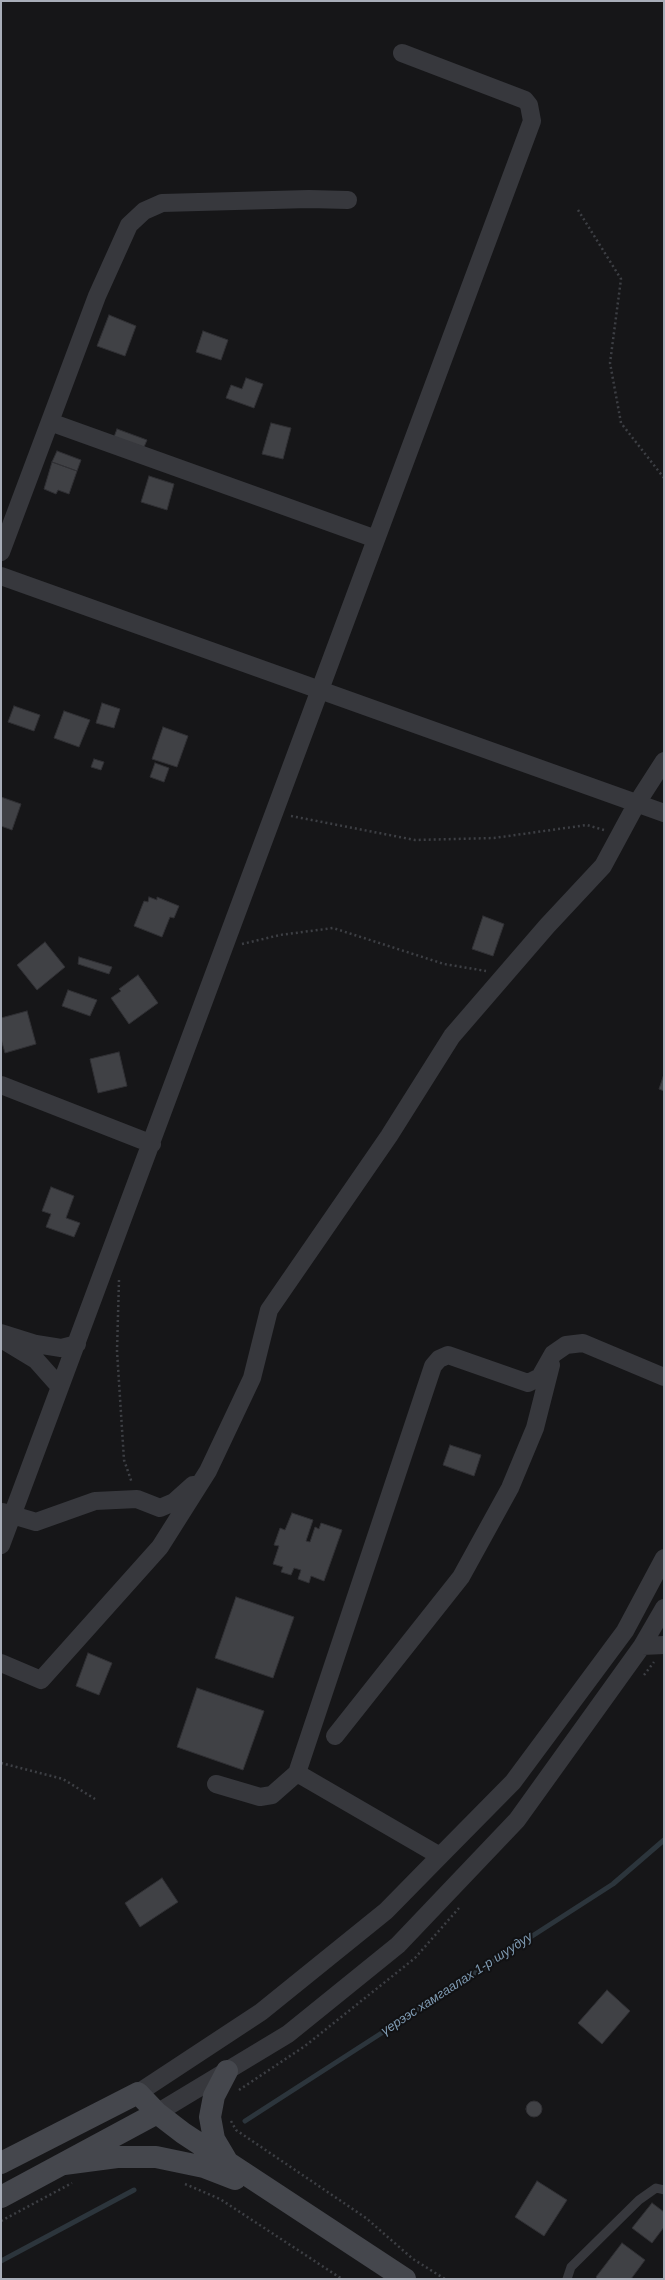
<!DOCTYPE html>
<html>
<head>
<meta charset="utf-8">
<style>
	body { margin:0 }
	#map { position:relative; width:665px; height:2280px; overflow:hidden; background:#161618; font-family:Arial,sans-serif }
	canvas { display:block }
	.frame { position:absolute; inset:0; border:2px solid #a8adb8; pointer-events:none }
</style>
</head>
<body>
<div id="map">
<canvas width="665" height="2280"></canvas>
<div class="frame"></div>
</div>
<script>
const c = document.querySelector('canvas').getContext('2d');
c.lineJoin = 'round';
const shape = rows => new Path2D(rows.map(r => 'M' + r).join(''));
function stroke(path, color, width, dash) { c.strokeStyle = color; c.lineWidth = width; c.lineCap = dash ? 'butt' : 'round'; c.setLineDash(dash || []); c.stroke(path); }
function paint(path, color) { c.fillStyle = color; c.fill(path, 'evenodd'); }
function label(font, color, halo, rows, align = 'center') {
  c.font = font + ' Arial,sans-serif'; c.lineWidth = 4; c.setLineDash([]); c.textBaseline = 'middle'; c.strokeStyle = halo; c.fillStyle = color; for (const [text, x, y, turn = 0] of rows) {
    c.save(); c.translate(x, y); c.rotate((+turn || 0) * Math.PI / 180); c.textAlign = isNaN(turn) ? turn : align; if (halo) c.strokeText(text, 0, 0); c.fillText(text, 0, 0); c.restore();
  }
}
stroke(shape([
	[245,2121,613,1884,664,1840],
	[1,2261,134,2190]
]), '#2c353c', 5);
const building = shape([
	[109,315,136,326,125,356,97,346,109,315],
	[203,331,228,340,221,360,196,352,203,331],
	[246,378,263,384,254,408,226,398,231,385,242,389,246,378],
	[271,423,291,428,283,459,262,454,271,423],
	[117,429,147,440,144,447,114,437,117,429],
	[57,451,81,460,77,471,52,462,57,451],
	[52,462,77,471,69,494,58,490,56,494,44,489,52,462],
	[149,476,174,484,167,510,141,502,149,476],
	[102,703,120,709,114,728,96,723,102,703],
	[14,706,40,715,34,731,8,722,14,706],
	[64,711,90,720,79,747,54,738,64,711],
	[163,727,188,736,177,767,152,759,163,727],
	[94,759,104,762,101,770,91,767,94,759],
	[155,763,169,768,164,782,150,777,155,763],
	[1,797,21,804,12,830,1,826,1,797],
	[149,897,157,900,157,897,179,906,174,918,170,917,162,937,134,926,144,901,148,902,149,897],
	[483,916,504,924,493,956,472,949,483,916],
	[45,942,65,967,37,990,17,965,45,942],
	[79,957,112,967,109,974,78,964,79,957],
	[138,975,158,1003,129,1024,111,998,121,991,119,989,138,975],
	[68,990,97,1000,90,1016,62,1006,68,990],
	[27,1011,36,1044,5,1053,1,1039,1,1018,27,1011],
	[119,1052,127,1086,98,1093,90,1059,119,1052],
	[664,1074,664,1091,659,1089,664,1074],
	[51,1187,74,1196,66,1218,80,1223,74,1237,46,1227,51,1214,42,1211,51,1187],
	[450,1445,481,1455,474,1476,443,1465,450,1445],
	[292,1513,313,1520,306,1541,310,1542,315,1527,319,1529,321,1523,342,1530,324,1581,311,1576,309,1583,298,1579,301,1570,294,1568,291,1575,281,1572,283,1567,273,1564,279,1546,274,1545,280,1528,285,1530,292,1513],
	[236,1597,294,1617,273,1678,215,1658,236,1597],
	[88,1653,112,1663,99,1695,76,1686,88,1653],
	[197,1688,264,1711,243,1770,177,1747,197,1688],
	[162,1878,178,1902,140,1927,125,1903,162,1878],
	[607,1990,630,2011,602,2044,578,2023,607,1990],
	'526 2109a8 8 0 1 1 16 0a8 8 0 1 1-16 0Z',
	[537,2181,567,2200,544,2236,515,2217,537,2181],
	[652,2203,664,2212,664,2227,652,2243,632,2228,652,2203],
	[622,2243,645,2260,631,2279,598,2279,596,2277,622,2243]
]);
paint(building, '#404145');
stroke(building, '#303034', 1);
stroke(shape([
	[578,210,621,279,610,363,621,423,664,478],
	[291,816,415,840,494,838,587,825,604,830],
	[242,944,280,935,333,928,444,964,486,971],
	[119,1280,117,1351,124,1460,132,1483],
	[644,1675,654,1662],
	[1,1763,63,1779,95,1799],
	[239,2090,305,2046,415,1958,459,1908],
	[231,2121,236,2130,366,2218,413,2259,445,2279],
	[185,2184,220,2199,342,2279],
	[1,2221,72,2183]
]), '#3d3f44', 2.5, [2, 3]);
stroke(shape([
	[567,2279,571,2267,639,2200,656,2188,664,2190]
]), '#37383d', 9);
stroke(shape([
	[50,422,376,539],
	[1,552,97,296,129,225,144,211,162,203,309,199,348,200],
	[1,576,664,813],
	[1,1085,152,1144],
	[1,1333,36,1344,61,1348,77,1344],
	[3,1340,36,1360,60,1387],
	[2,1512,36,1522,95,1501,137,1499,160,1508,174,1502,193,1485],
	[1,1545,532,121,529,105,525,100,402,53],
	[642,1646,664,1645],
	[1,1663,41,1680,160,1547,208,1471,252,1378,269,1310,389,1136,452,1036,547,926,603,866,637,803,664,761],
	[335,1736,461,1577,510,1488,535,1428,551,1365],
	[216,1784,260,1797,272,1795,297,1773],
	[440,1856,297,1773,433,1366,439,1359,448,1355,528,1383,540,1377,553,1354,566,1345,583,1343,664,1377],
	[138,2093,261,2012,386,1911,440,1856,513,1782,625,1631,664,1558],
	[157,2113,288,2034,398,1945,517,1820,642,1646,664,1608]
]), '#37383d', 18);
stroke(shape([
	[227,2161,214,2139,210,2117,214,2096,227,2071],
	[1,2163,138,2093,157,2113,183,2133,405,2279],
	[64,2164,117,2157,156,2157,204,2167,235,2179],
	[1,2197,157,2113]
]), '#45474d', 22);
label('italic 13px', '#7f9bb3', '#111113', [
	["үерээс хамгаалах 1-р шуудуу",457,1984,-33]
]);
</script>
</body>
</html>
